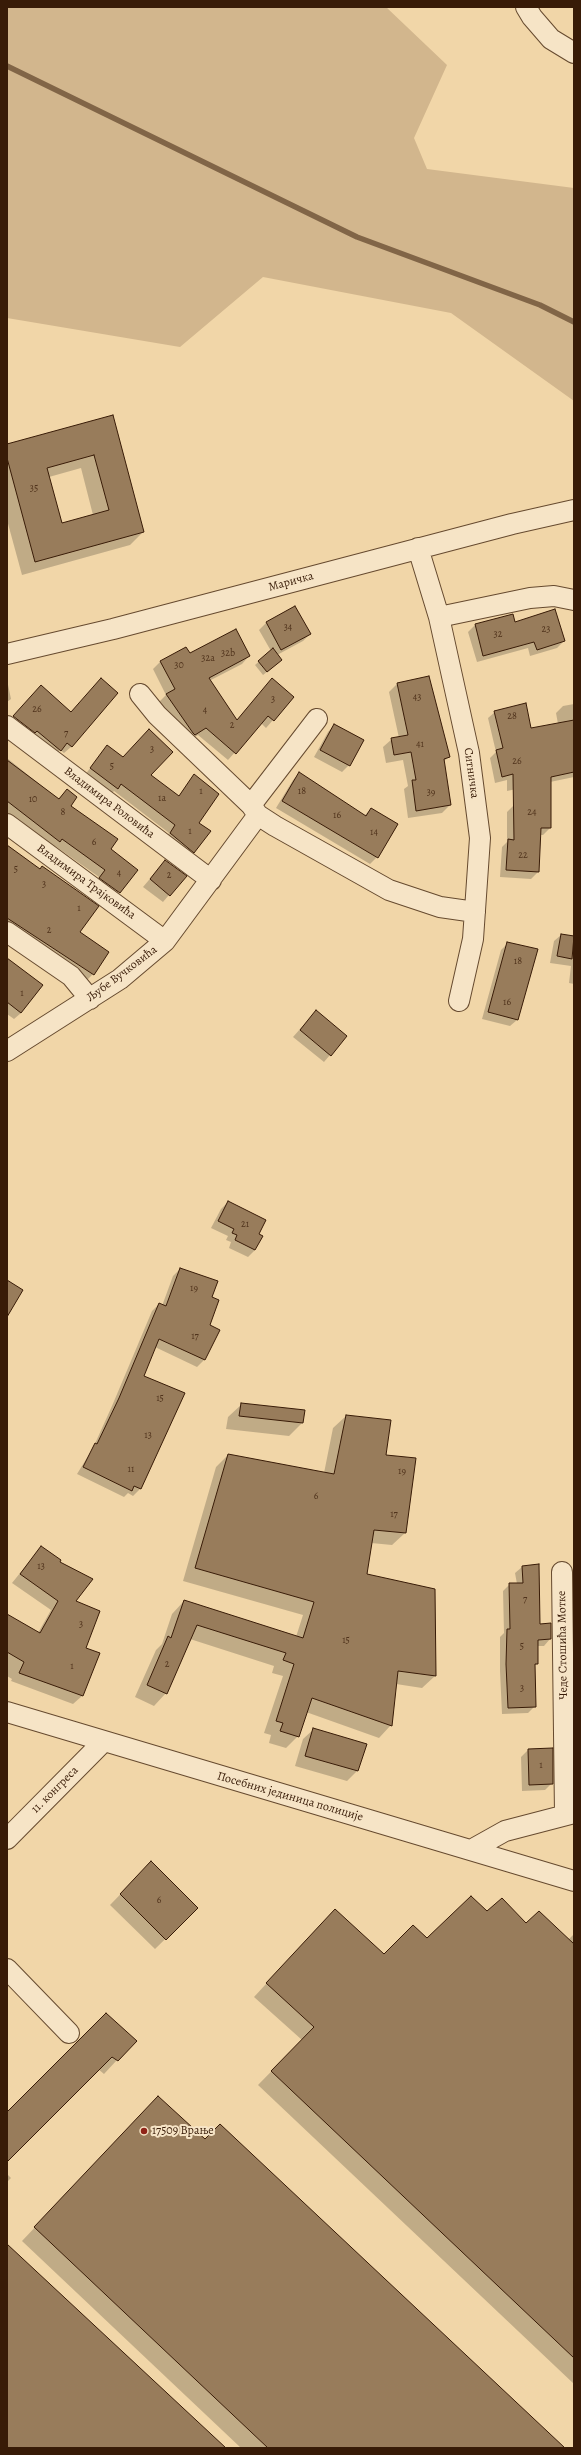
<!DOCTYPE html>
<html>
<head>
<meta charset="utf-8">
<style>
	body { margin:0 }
	#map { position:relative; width:581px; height:2455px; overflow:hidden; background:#f1d6a8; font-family:Alegreya,serif }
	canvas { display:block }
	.frame { position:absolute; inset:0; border:8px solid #381b07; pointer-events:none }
</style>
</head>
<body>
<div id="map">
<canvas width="581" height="2455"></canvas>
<div class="frame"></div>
</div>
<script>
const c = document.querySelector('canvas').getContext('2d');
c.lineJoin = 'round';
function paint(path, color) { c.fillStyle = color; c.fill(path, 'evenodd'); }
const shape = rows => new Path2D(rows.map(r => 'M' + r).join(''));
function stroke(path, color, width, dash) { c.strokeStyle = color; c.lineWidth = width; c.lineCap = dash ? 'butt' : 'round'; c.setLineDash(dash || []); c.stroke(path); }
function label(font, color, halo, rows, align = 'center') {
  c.font = font + ' Alegreya,serif'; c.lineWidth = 4; c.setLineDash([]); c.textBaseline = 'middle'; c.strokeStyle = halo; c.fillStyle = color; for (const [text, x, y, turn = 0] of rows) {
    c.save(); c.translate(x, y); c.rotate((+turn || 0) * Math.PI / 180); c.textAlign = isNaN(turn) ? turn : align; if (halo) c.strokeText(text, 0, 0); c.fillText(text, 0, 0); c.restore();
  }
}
paint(shape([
	[7,7,386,7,447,65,414,138,427,169,574,188,574,401,451,313,263,277,180,347,7,318]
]), '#d2b68d');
paint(shape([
	[112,416,143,532,130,545,22,575,7,520,7,445],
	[81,468,93,515,62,524,49,477],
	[295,607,310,634,303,641,277,655,278,663,263,675,255,665,271,651,259,630,266,623],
	[514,623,564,641,557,648,530,656,528,648,477,662,468,632,475,625],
	[189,655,249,656,242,664,209,681,236,721,272,679,273,720,266,728,261,723,228,760,198,735,187,742,159,702,166,695,153,669,160,662],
	[7,680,11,699,7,702],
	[397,684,449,757,443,762,450,805,442,813,408,818,404,789,408,786,403,760,386,763,383,747,392,739,399,738,389,692],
	[34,693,71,713,117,693,71,747,64,753,60,750,54,757,7,724],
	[574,704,574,777,507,791,507,780,495,783,490,758,496,752,488,718,495,712,531,729,558,724,556,713,563,706],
	[334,725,349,765,342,772,314,757,328,732],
	[107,747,178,797,194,775,198,823,193,852,187,859,164,840,169,833,114,791,110,795,84,776],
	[7,758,58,799,67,790,69,806,110,849,137,870,112,899,93,885,99,877,55,846,52,848,7,813],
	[300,773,364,816,371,809,397,825,377,857,370,864,276,808,293,780],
	[514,805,550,828,543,835,540,835,538,872,531,879,500,877,502,847,507,842,507,812],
	[7,845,39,870,79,933,93,974,86,981,7,929],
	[165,861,169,895,163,902,143,887],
	[561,935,574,937,574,984,569,983,571,966,550,963,554,941],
	[508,943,517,1020,510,1026,482,1019,501,950],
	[7,958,21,1013,14,1019,7,1014],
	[316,1011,330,1055,324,1062,293,1037],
	[228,1202,261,1237,255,1250,248,1257,229,1248,231,1242,226,1240,228,1236,211,1228,221,1209],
	[180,1269,211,1298,209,1326,218,1331,204,1360,197,1367,155,1347,143,1376,184,1393,140,1489,133,1496,128,1493,124,1497,77,1474,93,1448,112,1406,152,1311,159,1304,162,1306,173,1276],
	[242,1404,302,1423,289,1436,226,1429,228,1417],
	[346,1416,385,1456,415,1459,405,1533,392,1545,371,1543,365,1575,435,1676,422,1688,396,1684,391,1725,379,1738,306,1712,298,1736,286,1748,269,1743,271,1735,264,1733,283,1676,272,1673,274,1666,190,1639,166,1693,154,1706,135,1697,156,1650,162,1644,172,1614,184,1601,296,1637,303,1615,183,1581,216,1467,228,1455,324,1473,333,1428],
	[41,1547,59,1562,75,1602,84,1648,98,1654,82,1696,73,1704,11,1681,12,1679,7,1676,7,1616,38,1633,51,1610,12,1583],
	[538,1565,540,1625,550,1639,544,1646,537,1646,537,1664,534,1666,535,1706,528,1713,502,1714,500,1671,500,1637,504,1633,503,1591,510,1584,517,1584,515,1573,522,1567],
	[574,1624,574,1652,572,1652,572,1626],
	[314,1729,365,1744,357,1771,347,1781,295,1766,303,1739],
	[528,1750,552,1783,545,1790,522,1791,521,1757],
	[141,1873,197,1908,155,1949,110,1905],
	[487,1912,568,1940,574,1934,574,2384,258,2085,302,2040,254,1997,322,1923,384,1955,427,1939],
	[106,2015,117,2060,104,2074,98,2069,7,2161,7,2113],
	[158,2097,205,2140,564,2448,241,2448,22,2241],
	[7,2174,11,2178,7,2182]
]), '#0003');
stroke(shape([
	[7,66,357,237,540,305,574,322]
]), '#816547', 5.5);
const building = shape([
	[113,415,144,532,35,562,7,458,7,444,113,415],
	[94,455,109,510,62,523,47,468,94,455],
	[295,606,311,634,281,650,266,622,295,606],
	[555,609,565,641,537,650,534,642,483,656,475,624,513,614,515,622,555,609],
	[236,629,250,656,209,678,237,720,272,678,294,697,274,721,268,716,236,754,206,728,195,735,193,733,166,694,175,689,160,661,186,647,190,653,236,629],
	[273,648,282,660,267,672,258,661,273,648],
	[429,676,450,757,444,759,451,805,416,811,412,780,416,780,411,752,394,755,391,738,408,735,397,683,429,676],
	[101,678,118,693,72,747,67,743,61,751,37,731,35,733,13,716,41,685,71,712,101,678],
	[526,703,531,728,574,720,574,772,551,777,551,828,541,828,539,872,506,870,508,839,514,840,513,774,502,777,496,750,503,748,494,711,526,703],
	[334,724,364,740,350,766,320,750,334,724],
	[149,729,173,752,151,775,179,796,194,774,219,794,199,823,211,831,194,853,170,833,175,825,121,784,118,789,90,768,107,745,123,757,149,729],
	[7,760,59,799,67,789,77,797,71,806,118,839,111,849,138,870,120,893,99,878,105,870,62,839,60,842,7,801,7,760],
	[299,772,366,816,371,808,398,824,378,858,282,801,299,772],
	[7,845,40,869,42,866,99,906,80,932,109,952,94,975,7,918,7,845],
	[165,860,187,876,170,896,150,879,165,860],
	[561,934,574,936,572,959,557,956,561,934],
	[507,942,538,949,518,1020,488,1012,507,942],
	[7,958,43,985,21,1013,7,1002,7,958],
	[316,1010,347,1036,331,1056,300,1030,316,1010],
	[228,1201,266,1220,259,1234,263,1236,255,1250,235,1240,237,1235,232,1233,234,1229,218,1221,228,1201],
	[180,1268,218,1281,212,1297,219,1300,210,1325,220,1330,205,1360,159,1339,144,1376,185,1393,141,1489,134,1486,132,1491,83,1467,95,1443,97,1444,119,1398,159,1303,166,1306,180,1268],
	[7,1280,23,1290,7,1317,7,1280],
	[241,1403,305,1410,303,1423,239,1416,241,1403],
	[346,1415,391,1420,386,1455,416,1458,406,1533,374,1530,367,1574,435,1589,436,1676,398,1671,392,1726,312,1698,299,1737,280,1731,283,1723,276,1721,294,1664,283,1660,286,1653,197,1625,167,1694,147,1685,168,1636,171,1638,184,1600,303,1638,314,1602,195,1568,228,1454,334,1474,346,1415],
	[41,1546,61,1560,60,1562,93,1579,76,1601,100,1611,86,1648,100,1653,83,1696,19,1673,24,1662,7,1652,7,1614,40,1633,58,1601,20,1574,41,1546],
	[539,1564,540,1624,551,1623,551,1639,538,1640,538,1664,535,1664,536,1707,508,1708,506,1664,507,1629,510,1629,509,1583,523,1583,522,1566,539,1564],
	[313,1728,367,1744,358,1771,305,1756,313,1728],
	[553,1748,553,1784,529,1785,528,1749,553,1748],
	[151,1861,198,1908,166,1940,120,1894,151,1861],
	[471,1896,487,1911,502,1898,526,1923,539,1911,574,1944,574,2358,271,2071,314,2027,266,1983,335,1909,384,1954,413,1925,427,1938,471,1896],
	[106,2013,137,2041,118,2061,112,2057,7,2162,7,2112,106,2013],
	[158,2096,205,2139,220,2124,565,2448,268,2448,34,2227,158,2096],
	[7,2244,226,2448,7,2448,7,2244]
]);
paint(building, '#987c5b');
stroke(building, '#381b07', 1);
const minor = shape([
	[526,7,532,17,551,39,574,53],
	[418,548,439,617,469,753,480,838,473,939,459,1001],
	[439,617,530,598,554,596,574,600],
	[7,654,113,629,512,524,574,510],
	[140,694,157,715,251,805],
	[7,726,211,880],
	[258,815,275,826,389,890,440,907,475,912],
	[7,824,165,941],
	[7,932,71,976,90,999],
	[7,1051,120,979,165,941,258,815,251,805,317,719],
	[562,1572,565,1814],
	[7,1712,574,1881],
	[7,1839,103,1742],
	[471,1850,505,1831,574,1813],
	[7,1969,69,2033]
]);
stroke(minor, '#664a2f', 22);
stroke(minor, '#f6e4c6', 20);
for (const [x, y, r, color] of [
	[144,2131,4,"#8f2418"]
]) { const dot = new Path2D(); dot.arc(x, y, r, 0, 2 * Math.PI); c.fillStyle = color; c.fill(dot); stroke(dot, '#f6e4c6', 1.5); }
label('10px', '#50331c', null, [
	["35",34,489],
	["34",288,628],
	["23",546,630],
	["32",498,635],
	["32b",228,654],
	["32a",208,659],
	["30",179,666],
	["43",417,698],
	["3",273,700],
	["26",37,710],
	["4",205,711],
	["28",512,717],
	["2",232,726],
	["7",66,734],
	["41",420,745],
	["3",152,750],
	["26",517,762],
	["5",112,767],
	["1",201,792],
	["18",302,792],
	["39",431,793],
	["1a",162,799],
	["10",33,800],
	["8",63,813],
	["24",532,813],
	["16",337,816],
	["1",190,832],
	["14",374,833],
	["6",94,843],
	["22",523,856],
	["5",16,870],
	["4",119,874],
	["2",169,876],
	["3",44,885],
	["1",79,909],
	["2",49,931],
	["18",518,962],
	["1",22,994],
	["16",507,1003],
	["21",245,1225],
	["19",194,1289],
	["17",195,1337],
	["15",160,1399],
	["13",148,1436],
	["11",131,1470],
	["19",402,1472],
	["6",316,1497],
	["17",394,1515],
	["13",41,1567],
	["7",525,1600],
	["3",81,1625],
	["15",346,1641],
	["5",522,1647],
	["2",167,1665],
	["1",72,1667],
	["3",522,1689],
	["1",541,1766],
	["6",159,1901]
]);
label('12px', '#381b07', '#f6e4c6', [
	["Маричка",291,582,-15],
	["Ситничка",471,773,82],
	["Владимира Роловића",109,803,37],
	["Владимира Трајковића",86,882,36],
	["Љубе Вучковића",122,974,-37],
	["Чеде Стошића Мотке",563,1645,-91],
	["11. конгреса",55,1790,-45],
	["Посебних јединица полиције",290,1797,16]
]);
label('12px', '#381b07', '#f6e4c6', [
	["17509 Врање",152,2131]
], 'left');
</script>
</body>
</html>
